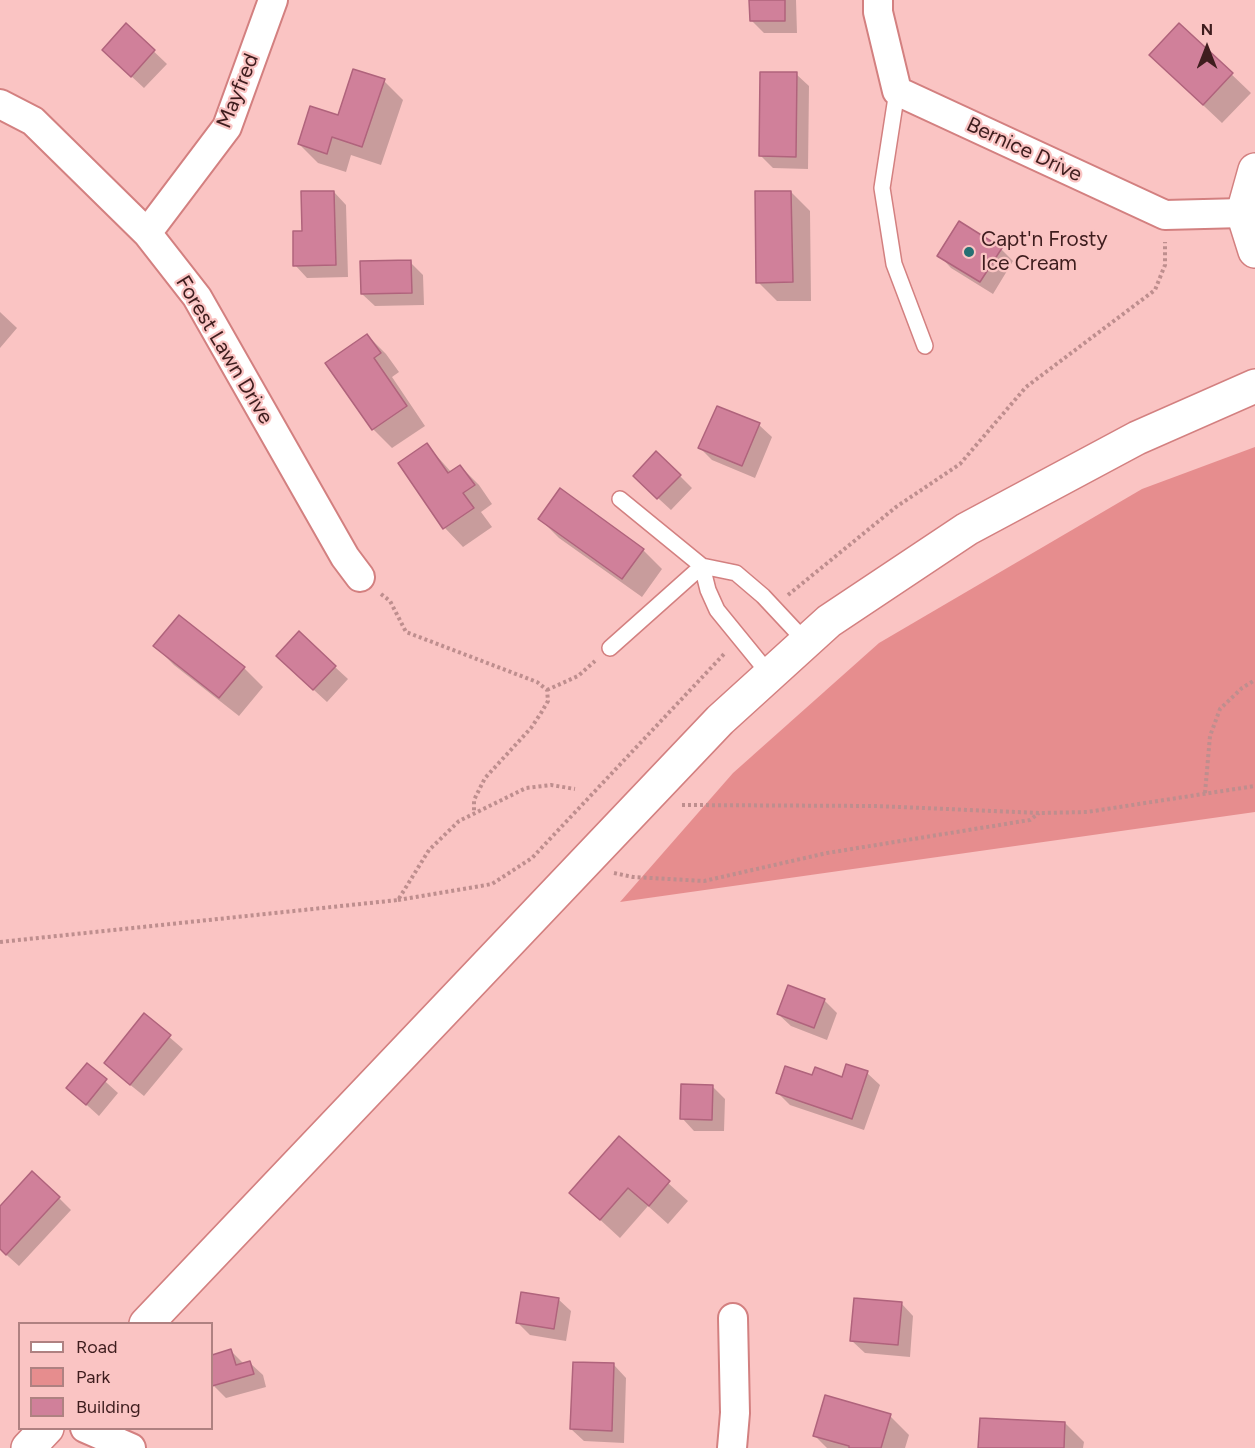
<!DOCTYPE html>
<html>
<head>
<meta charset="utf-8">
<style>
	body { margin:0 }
	#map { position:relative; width:1255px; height:1448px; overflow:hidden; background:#fac4c3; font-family:Figtree,sans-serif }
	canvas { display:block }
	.legend { position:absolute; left:18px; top:1322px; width:195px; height:108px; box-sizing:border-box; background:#fac4c3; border:2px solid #af8181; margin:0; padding:8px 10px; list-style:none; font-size:18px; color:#3e1d1e }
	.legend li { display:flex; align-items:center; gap:12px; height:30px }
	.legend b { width:30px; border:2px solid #af8181 }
	.north { position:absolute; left:1177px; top:18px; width:60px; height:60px; -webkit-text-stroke:4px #fac4c3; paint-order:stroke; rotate:0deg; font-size:16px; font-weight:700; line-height:24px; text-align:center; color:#3e1d1e }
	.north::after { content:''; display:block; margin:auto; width:21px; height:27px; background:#3e1d1e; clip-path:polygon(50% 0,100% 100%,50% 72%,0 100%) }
</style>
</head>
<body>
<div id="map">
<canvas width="1255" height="1448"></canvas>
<ul class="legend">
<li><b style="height:8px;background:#fff"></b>Road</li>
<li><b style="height:16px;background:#e68d8e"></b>Park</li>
<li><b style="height:16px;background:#d0809a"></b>Building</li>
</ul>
<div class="north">N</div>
</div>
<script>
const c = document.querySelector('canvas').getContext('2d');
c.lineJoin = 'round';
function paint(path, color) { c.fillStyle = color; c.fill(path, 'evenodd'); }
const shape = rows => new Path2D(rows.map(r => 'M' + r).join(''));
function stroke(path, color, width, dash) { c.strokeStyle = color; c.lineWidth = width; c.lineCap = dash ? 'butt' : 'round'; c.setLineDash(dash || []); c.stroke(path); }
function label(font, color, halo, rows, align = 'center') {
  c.font = font + ' Figtree,sans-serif'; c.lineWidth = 4.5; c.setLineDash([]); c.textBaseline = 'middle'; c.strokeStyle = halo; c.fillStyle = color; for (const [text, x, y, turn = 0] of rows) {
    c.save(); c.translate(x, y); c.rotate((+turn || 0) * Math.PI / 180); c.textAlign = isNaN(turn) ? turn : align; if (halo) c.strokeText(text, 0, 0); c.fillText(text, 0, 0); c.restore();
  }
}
paint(shape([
	[1255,447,1255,812,620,902,733,773,879,643,1142,489]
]), '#e68d8e');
paint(shape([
	[751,0,796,0,797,33,764,33,751,20],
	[126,25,167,64,144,88,116,62],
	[1180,25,1251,93,1222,123,1170,74],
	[796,74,809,86,808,169,773,168,761,156],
	[384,81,403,100,381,165,351,155,346,172,318,163,299,144,339,117],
	[334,192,346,205,348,277,307,278,295,265,303,232],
	[791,192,810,211,811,301,777,301,758,282],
	[1001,249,1013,261,993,294,951,268,939,255],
	[410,262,423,275,424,305,375,306,362,294],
	[0,312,17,328,0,348],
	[367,335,386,354,399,372,392,377,425,426,392,448,373,429,328,363],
	[718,408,759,425,772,437,755,478,712,460,699,447],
	[427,445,452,473,460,466,479,485,492,504,481,512,492,527,463,547,445,528],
	[680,476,692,488,671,510,647,488],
	[540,519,643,550,662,569,642,597,559,538],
	[299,634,348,679,327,702,290,668],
	[155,646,244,668,263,687,239,716,174,665],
	[824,1000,837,1013,827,1040,791,1026,778,1014],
	[144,1015,183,1049,144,1096,118,1075],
	[87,1065,118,1093,99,1116,68,1088],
	[867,1073,880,1085,864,1130,790,1105,777,1092,813,1077,843,1079],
	[712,1086,725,1099,724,1131,694,1131,682,1118],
	[619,1139,688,1201,668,1224,648,1206,620,1238,571,1193],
	[59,1198,71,1210,19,1266,0,1249,0,1208],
	[558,1299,571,1311,566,1341,530,1335,518,1323],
	[901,1303,913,1316,910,1357,865,1353,852,1341],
	[231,1351,244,1364,250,1363,263,1375,266,1387,226,1398,214,1386,212,1378,212,1357],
	[614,1365,626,1378,624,1443,584,1441,571,1429],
	[890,1416,909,1435,905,1448,827,1448,814,1435],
	[1065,1423,1084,1442,1083,1448,980,1448]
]), '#0003');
const building = shape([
	[749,0,785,0,785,21,750,21,749,0],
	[126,23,155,50,131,77,102,50,126,23],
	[1179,23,1233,73,1203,105,1149,55,1179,23],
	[353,69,385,79,362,147,332,137,327,154,298,144,310,106,338,115,353,69],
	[760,72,797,72,796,157,759,156,760,72],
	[301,191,334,191,336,265,293,266,293,231,302,231,301,191],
	[755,191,791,191,793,282,756,283,755,191],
	[959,221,1002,248,980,282,937,256,959,221],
	[411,260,412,293,361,294,360,261,411,260],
	[367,334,381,353,374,358,407,406,372,430,325,363,367,334],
	[717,406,760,423,742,466,698,448,717,406],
	[427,443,448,473,460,465,475,485,463,493,474,508,443,529,398,463,427,443],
	[656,451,681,475,657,499,633,476,656,451],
	[560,488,644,549,622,579,538,519,560,488],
	[179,615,245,667,219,698,153,646,179,615],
	[299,631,336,666,313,690,276,656,299,631],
	[788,985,825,999,814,1028,777,1014,788,985],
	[144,1013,171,1035,130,1085,104,1063,144,1013],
	[87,1063,107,1079,86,1105,66,1088,87,1063],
	[846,1064,868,1071,852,1119,776,1093,785,1066,812,1075,815,1067,842,1077,846,1064],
	[681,1084,713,1085,712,1120,680,1119,681,1084],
	[619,1136,670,1181,649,1206,628,1188,600,1220,569,1193,619,1136],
	[32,1171,60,1197,6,1255,0,1249,0,1206,32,1171],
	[521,1292,559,1298,554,1329,516,1323,521,1292],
	[854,1298,902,1302,898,1345,850,1341,854,1298],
	[231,1349,236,1365,250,1361,254,1374,212,1386,212,1355,231,1349],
	[573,1362,614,1363,612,1431,570,1429,573,1362],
	[825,1395,891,1414,881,1448,849,1448,849,1446,813,1436,825,1395],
	[980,1418,1065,1422,1064,1448,978,1448,980,1418]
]);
paint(building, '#d0809a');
stroke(building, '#b0637c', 1.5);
const service = shape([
	[897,91,882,188,894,264,925,346],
	[620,499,702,566,736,573,763,596,806,642],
	[702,566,708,590,717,610,770,675],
	[610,648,702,566]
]);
const minor = shape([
	[878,0,878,12,897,91,1165,215,1243,213],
	[0,104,33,121,147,233,197,297,345,557,360,577],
	[147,233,227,127,273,0],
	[85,1428,131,1448],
	[732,1448,735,1413,733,1318]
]);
const secondary = shape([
	[1255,170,1243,213,1255,251]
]);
const primary = shape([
	[146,1324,720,720,829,621,967,529,1137,438,1255,386],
	[28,1448,47,1428]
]);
stroke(service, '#d38080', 18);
stroke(minor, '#d38080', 32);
stroke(secondary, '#d38080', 36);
stroke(primary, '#d38080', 36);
stroke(shape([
	[381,594,390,601,406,632,537,682,547,690,548,701,541,713,531,728,485,778,474,800,474,813],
	[788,595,896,507,960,464,1026,387,1155,290,1165,265,1165,242],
	[547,690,578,676,595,661],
	[1205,793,1210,736,1220,709,1242,688,1255,680],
	[682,805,877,806,1039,813,1087,812,1255,786],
	[614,873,633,877,704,881,827,853,1030,820,1039,813],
	[398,900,492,884,532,858,725,653],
	[0,942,398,900,429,850,459,821,526,788,551,785,575,789]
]), '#be8e8e', 4, [3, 3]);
stroke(service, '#fff', 15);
stroke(minor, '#fff', 28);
stroke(secondary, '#fff', 33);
stroke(primary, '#fff', 33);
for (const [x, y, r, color] of [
	[969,252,6,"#257073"]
]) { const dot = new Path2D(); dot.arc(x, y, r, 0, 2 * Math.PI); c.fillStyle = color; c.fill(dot); stroke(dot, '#fac4c3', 2); }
label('21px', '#3e1d1e', '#fac4c3', [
	["Mayfred",238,91,-68],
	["Bernice Drive",1024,150,25],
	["Forest Lawn Drive",224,350,59]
]);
label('21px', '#3e1d1e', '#fac4c3', [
	["Capt'n Frosty",981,240],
	["Ice Cream",981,264]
], 'left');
</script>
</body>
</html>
